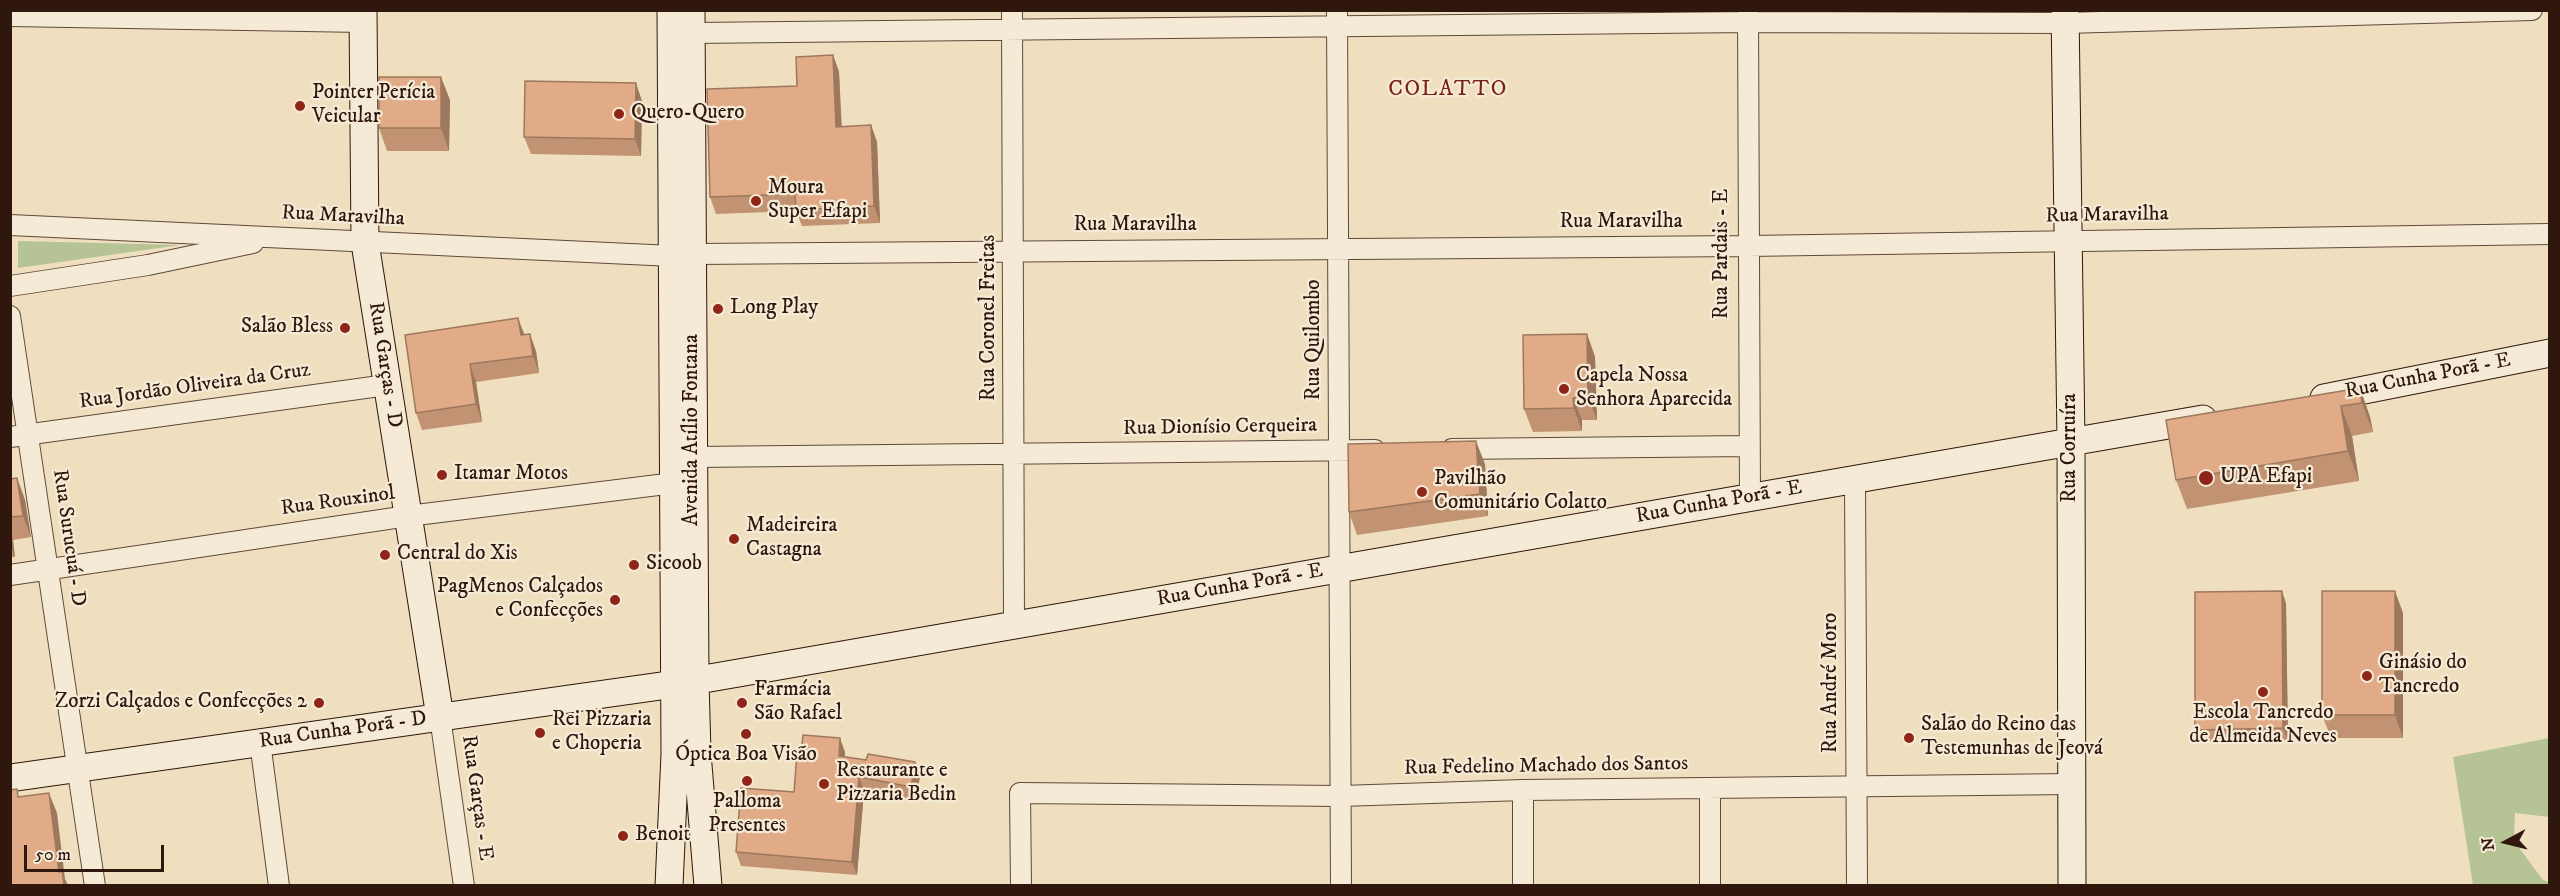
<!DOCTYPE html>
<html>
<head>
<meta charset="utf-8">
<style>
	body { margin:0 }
	#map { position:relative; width:2560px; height:896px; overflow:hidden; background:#f0dfbf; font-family:"IM FELL DW Pica",serif }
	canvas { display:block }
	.frame { position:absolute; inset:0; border:12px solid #2f170e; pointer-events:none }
	.north { position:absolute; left:2476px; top:812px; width:60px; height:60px; -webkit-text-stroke:4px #f5ead5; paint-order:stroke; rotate:263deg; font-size:16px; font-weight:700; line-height:24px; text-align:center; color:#2f170e }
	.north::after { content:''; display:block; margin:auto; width:21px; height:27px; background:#2f170e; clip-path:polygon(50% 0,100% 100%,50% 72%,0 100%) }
	.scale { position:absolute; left:24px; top:845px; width:140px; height:27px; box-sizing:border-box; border:3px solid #2f170e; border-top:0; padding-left:8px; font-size:18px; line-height:21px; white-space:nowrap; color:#2f170e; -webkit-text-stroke:4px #f5ead5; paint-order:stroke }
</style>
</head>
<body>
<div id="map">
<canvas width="2560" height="896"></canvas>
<div class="frame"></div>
<div class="north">N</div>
<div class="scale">50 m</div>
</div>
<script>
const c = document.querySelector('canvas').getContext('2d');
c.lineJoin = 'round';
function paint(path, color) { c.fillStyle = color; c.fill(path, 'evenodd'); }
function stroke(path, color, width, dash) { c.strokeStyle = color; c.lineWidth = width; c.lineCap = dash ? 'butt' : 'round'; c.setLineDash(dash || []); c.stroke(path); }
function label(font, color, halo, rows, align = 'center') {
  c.font = font + ' "IM FELL DW Pica",serif'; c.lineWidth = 4.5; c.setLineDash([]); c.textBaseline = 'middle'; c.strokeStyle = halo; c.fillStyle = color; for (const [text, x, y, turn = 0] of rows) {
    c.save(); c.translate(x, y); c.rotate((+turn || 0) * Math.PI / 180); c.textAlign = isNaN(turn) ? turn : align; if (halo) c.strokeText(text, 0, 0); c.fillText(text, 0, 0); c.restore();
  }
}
const green = new Path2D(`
	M18 241 180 245 18 268Z
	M2549 738V817L2515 813 2514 841 2543 880 2549 882V885H2473L2453 757Z`);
const street = new Path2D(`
	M1012 10 1014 625
	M1337 10 1341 886
	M1748 10 1750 498
	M10 16 363 22
	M691 33 1748 22 2065 23 2532 10
	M10 225 673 256
	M693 254 1747 246 2550 234
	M10 286 148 265 253 243
	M10 316 95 886
	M10 437 387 385
	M1452 449 1748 446
	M694 457 1375 450
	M1855 480 1857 886
	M10 575 408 516 674 483
	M440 717 464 886
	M260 742 279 886
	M1021 886 1020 793 1341 796 1523 790 2072 784
	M1523 886V790
	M1710 886V788`);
const secondary = new Path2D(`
	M363 10 365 243 440 717
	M691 10 695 680 697 753 708 886
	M2065 10 2071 442 2072 886
	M2324 398 2550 353
	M10 778 675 684 2203 419
	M669 886 675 754 671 10`);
const wall = new Path2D(`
	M833 55 839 72 842 127 871 125 877 142 880 223 802 226 796 211 716 214 710 197Z
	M450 100 449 151H387L379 128Z
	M642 101 641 156 531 154 524 137Z
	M524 334 536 351 539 373 476 382 482 422 422 430 416 413 405 335Z
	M1587 334 1595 357 1597 420H1582V431L1533 432 1524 409Z
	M2360 388 2370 417 2373 432 2352 436 2359 481 2187 509 2176 480Z
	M1485 464 1488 516 1357 535 1349 512Z
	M17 478 25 500 31 537 13 540 15 557H10V479Z
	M2286 603 2288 740 2199 741 2195 730Z
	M2403 613V738H2331L2322 715Z
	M845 752V757L920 776 916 800 864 791 857 875 741 866 736 852 794 792Z`);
const shadedWall = new Path2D(`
	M833 55 839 72 842 144 836 127Z
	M441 77 450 100 449 151 441 128Z
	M636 83 642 101 641 156 635 139Z
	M871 125 877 142 880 223 874 206Z
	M518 318 525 336 521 335Z
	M530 334 536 351 539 373 533 356Z
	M1587 334 1595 357 1597 420 1588 397Z
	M470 364 476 382 482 422 476 404Z
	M2360 388 2370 417 2373 432 2362 403Z
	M1573 398 1582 420V431L1574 408Z
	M2341 406 2352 436 2359 481 2348 451Z
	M1476 441 1485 464 1488 516 1480 494Z
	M17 478 25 500 31 537 23 516Z
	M10 533 13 540 15 557 10 545Z
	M2282 591 2286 603 2288 740 2283 728Z
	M2395 591 2403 613V738L2395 715Z
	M840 738 845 752 844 770 839 756Z
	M915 762 920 776 916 800 911 787Z
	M859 777 864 791 857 875 852 862Z
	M49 793 57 813 65 879 68 885H64L59 872Z`);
const building = new Path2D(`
	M833 55 836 127 871 125 874 206 796 210 795 194 710 197 707 89 797 86 796 57Z
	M379 77H441V128H379Z
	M525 81 636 83 635 139 524 137Z
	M518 318 521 335 530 334 533 356 470 364 476 404 416 413 405 335Z
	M1587 334 1588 397 1573 398 1574 408 1524 409 1523 335Z
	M2360 388 2362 403 2341 406 2348 451 2176 480 2166 420Z
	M1476 441 1480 494 1349 512 1348 444Z
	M17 478 23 516 10 517V479Z
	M2282 591 2283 728 2195 730V592Z
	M2322 591H2395V715H2322Z
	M803 735 840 738 839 756 866 760 868 754 915 762 911 787 859 777 852 862 736 852 741 788 794 792 797 753H801Z
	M17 789 18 797 49 793 59 872 62 871 64 885H10V790Z`);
const markers = [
	[300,106,6,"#8f2418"],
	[619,114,6,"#8f2418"],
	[756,201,6,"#8f2418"],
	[718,309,6,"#8f2418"],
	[345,328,6,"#8f2418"],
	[1564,389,6,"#8f2418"],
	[442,475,6,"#8f2418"],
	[2206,478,8,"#8f2418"],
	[1422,492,6,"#8f2418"],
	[734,539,6,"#8f2418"],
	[385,555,6,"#8f2418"],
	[634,565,6,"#8f2418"],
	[615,600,6,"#8f2418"],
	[2367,676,6,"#8f2418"],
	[2263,692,6,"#8f2418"],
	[319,703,6,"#8f2418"],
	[742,703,6,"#8f2418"],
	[540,733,6,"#8f2418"],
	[746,734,6,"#8f2418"],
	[1909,738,6,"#8f2418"],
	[747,781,6,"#8f2418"],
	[824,784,6,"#8f2418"],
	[623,836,6,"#8f2418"]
];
const poiNames = [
	["Pointer Perícia",312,94],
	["Veicular",312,118],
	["Quero-Quero",631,114],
	["Moura",768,189],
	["Super Efapi",768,213],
	["Long Play",730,309],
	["Salão Bless",333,328,"right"],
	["Capela Nossa",1576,377],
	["Senhora Aparecida",1576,401],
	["Itamar Motos",454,475],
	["UPA Efapi",2220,478],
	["Pavilhão",1434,480],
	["Comunitário Colatto",1434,504],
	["Madeireira",746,527],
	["Castagna",746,551],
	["Central do Xis",397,555],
	["Sicoob",646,565],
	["PagMenos Calçados",603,588,"right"],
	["e Confecções",603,612,"right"],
	["Ginásio do",2379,664],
	["Tancredo",2379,688],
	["Farmácia",754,691],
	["São Rafael",754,715],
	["Zorzi Calçados e Confecções 2",307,703,"right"],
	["Escola Tancredo",2263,714,"center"],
	["de Almeida Neves",2263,738,"center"],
	["Rei Pizzaria",552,721],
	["e Choperia",552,745],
	["Salão do Reino das",1921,726],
	["Testemunhas de Jeová",1921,750],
	["Óptica Boa Visão",746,756,"center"],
	["Restaurante e",836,772],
	["Pizzaria Bedin",836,796],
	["Palloma",747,803,"center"],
	["Presentes",747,827,"center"],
	["Benoit",635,836]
];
const streetNames = [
	["Rua Maravilha",2107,216,-1],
	["Rua Maravilha",343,217,3],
	["Rua Maravilha",1621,223],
	["Rua Maravilha",1135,226],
	["Rua Pardais - E",1723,254,-90],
	["Rua Coronel Freitas",990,318,-90],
	["Rua Quilombo",1315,340,-90],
	["Rua Garças - D",384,365,81],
	["Rua Cunha Porã - E",2428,377,-11],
	["Rua Jordão Oliveira da Cruz",195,387,-8],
	["Rua Dionísio Cerqueira",1220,428,-1],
	["Avenida Atílio Fontana",693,430,-90],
	["Rua Corruíra",2071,448,-90],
	["Rua Rouxinol",338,502,-8],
	["Rua Cunha Porã - E",1719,503,-10],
	["Rua Surucuá - D",68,538,82],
	["Rua Cunha Porã - E",1240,586,-10],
	["Rua André Moro",1832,683,-90],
	["Rua Cunha Porã - D",343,731,-8],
	["Rua Fedelino Machado dos Santos",1546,767,-1],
	["Rua Garças - E",476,798,82]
];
const neighbourhoodNames = [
	["COLATTO",1448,90]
];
paint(green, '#b5c395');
stroke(street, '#5f493a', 22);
stroke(secondary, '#2f170e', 29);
stroke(street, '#f5ead5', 20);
stroke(secondary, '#f5ead5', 27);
paint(wall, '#c19373');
paint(shadedWall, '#9d785e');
paint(building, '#e0ab86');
stroke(building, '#9d785e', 1.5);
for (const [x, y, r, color] of markers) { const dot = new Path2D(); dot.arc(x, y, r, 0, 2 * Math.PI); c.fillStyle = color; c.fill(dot); stroke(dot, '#f5ead5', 2); }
label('21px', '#2f170e', '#f5ead5', poiNames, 'left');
label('21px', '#2f170e', '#f5ead5', streetNames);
c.letterSpacing = '1.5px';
label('22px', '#7a1f14', '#f5ead5', neighbourhoodNames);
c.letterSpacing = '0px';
</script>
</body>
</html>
